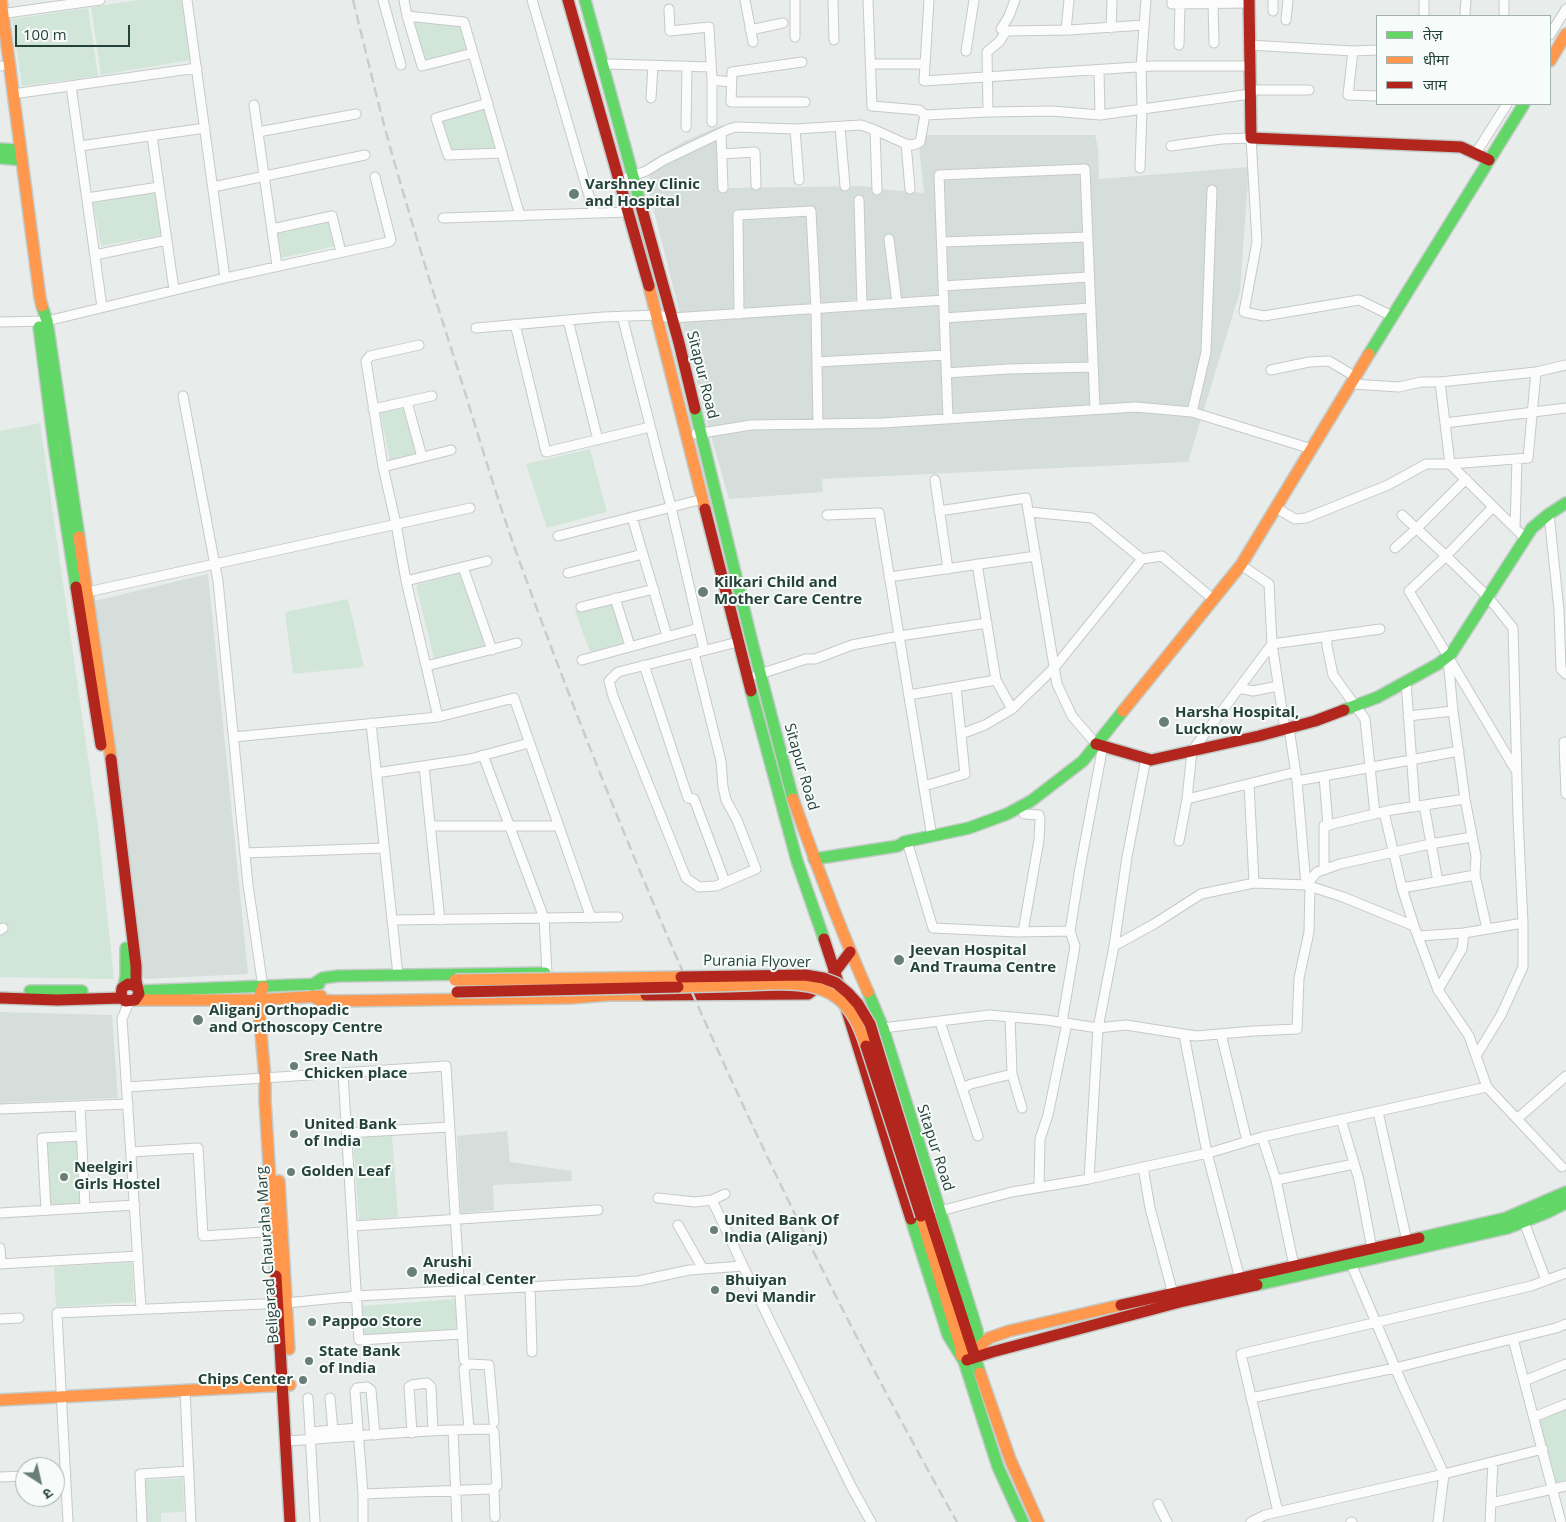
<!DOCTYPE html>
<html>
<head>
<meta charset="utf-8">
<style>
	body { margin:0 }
	#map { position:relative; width:1566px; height:1522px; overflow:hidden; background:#e8edeb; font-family:"Open Sans","Noto Sans Devanagari",sans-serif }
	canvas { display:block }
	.legend { position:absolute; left:1376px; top:15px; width:175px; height:90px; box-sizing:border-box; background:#f7fbf9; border:1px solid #a3b1ad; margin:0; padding:6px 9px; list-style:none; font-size:15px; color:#24423a }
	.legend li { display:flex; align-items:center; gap:10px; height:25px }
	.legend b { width:25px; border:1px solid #a3b1ad }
	.north { position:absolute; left:15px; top:1457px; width:50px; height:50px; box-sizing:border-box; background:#f7fbf9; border:1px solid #a3b1ad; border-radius:50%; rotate:145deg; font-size:14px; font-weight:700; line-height:20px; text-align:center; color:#24423a }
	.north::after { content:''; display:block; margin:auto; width:18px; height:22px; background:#697e78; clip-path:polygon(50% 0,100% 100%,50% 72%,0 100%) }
	.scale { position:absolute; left:15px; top:25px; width:115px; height:22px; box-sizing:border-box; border:2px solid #24423a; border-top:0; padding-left:6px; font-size:15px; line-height:18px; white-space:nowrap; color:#24423a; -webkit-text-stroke:4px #f7fbf9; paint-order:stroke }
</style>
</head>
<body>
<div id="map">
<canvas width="1566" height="1522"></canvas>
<ul class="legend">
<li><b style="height:6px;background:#63d668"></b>तेज़</li>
<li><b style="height:6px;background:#ff974d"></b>धीमा</li>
<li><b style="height:6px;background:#b3261e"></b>जाम</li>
</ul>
<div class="north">उ</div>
<div class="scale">100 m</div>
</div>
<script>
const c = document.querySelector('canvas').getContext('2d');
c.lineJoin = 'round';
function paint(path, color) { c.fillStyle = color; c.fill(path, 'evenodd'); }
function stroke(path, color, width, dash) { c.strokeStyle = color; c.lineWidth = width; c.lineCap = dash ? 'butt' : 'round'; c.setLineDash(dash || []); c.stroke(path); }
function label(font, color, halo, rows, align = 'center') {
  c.font = font + ' "Open Sans",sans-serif'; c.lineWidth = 4; c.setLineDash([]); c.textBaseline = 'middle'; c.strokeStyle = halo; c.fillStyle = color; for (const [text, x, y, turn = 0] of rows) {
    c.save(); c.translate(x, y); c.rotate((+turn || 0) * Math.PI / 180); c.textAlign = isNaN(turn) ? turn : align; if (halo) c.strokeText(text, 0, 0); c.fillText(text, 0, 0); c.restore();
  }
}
const built = new Path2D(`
	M722 125 725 188 863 186 890 190 924 193 919 148 925 135H1095L1098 148 1099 179 1249 167 1240 291 1188 462 822 479 823 492 729 499 706 419 650 195 649 162 685 141Z
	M208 574 248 974 145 979 141 973 94 601Z
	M0 1012 112 1015 118 1098 0 1103Z
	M507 1131 510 1162 571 1171 572 1181 493 1185 494 1210 461 1213 457 1136Z`);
const green = new Path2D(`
	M139 0H182L190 60 101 75 91 7Z
	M88 8 98 76 22 86 12 19Z
	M413 21 461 26 468 49 425 61Z
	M486 107 498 148 451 151 442 120Z
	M155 192 162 235 101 246 93 203Z
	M330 222 335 246 282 258 277 234Z
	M404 406 417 454 390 461 380 412Z
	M40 423 98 827 114 979 0 977V431Z
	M590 449 607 512 547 528 526 464Z
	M460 573 486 646 434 659 416 585Z
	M348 599 364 667 293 674 285 612Z
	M613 602 623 644 590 652 575 611Z
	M392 1135 398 1217 359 1220 353 1138Z
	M77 1141 80 1203 51 1205 47 1143Z
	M132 1262 134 1302 56 1307 54 1267Z
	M456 1299 458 1330 364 1337 362 1306Z
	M1566 1410V1483L1556 1486 1539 1421Z
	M183 1478 184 1512 161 1513V1522H147L145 1480Z`);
const street = new Path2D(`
	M187 0 225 278
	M383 0 401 65
	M404 0 407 16
	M532 0 594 213
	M745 0 753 42
	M795 0V37
	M833 0 834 40
	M868 0 872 106 919 110 925 115 988 112 1052 111 1100 115 1250 94
	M929 0 924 81 1152 66H1250
	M1015 0 1009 16 1001 29 1006 31 1069 30 1144 25
	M1172 0V4L1249 3
	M1213 4 1214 43
	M669 9 670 31 709 27 712 80V122
	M1273 11V0
	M1504 13V0
	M0 14 100 0
	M1465 14 1466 0
	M1424 16V0
	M1286 20 1288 0
	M1111 28 1112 0
	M750 30 783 23
	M1066 30 1069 0
	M1550 35 1566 9
	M1179 45 1180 5
	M1249 45 1353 51 1377 50
	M966 51 974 0
	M1353 51 1348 95 1377 96
	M473 53 422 66 407 16 464 22 520 216
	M802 62 732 72 731 102H805
	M870 64H925
	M0 66H1
	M603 66 609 64 711 67
	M1099 70 1100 115
	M712 80 731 82
	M71 86 102 307
	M1250 90H1309
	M13 94 197 68
	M651 98 653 65
	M488 103 436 118 448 155 502 153
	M254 105 277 266
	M988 112 987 52 1000 41 1006 31
	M686 127 687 66
	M840 127 845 186
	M795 129 799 180
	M875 130 877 190
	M258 132 356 114
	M721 133 723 188
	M152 136 174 290
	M906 144 910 189
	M80 146 205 128
	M1171 146 1222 139 1251 138 1257 242 1244 312 1264 316 1359 300 1392 316
	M1476 153 1507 104
	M722 154 755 152 756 185
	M1140 168 1142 109 1141 67 1146 0
	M619 181 646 171 664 160 729 129 736 127 795 129 861 125 875 130 906 144 913 145 920 142 925 115
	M213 187 365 155
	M87 198 159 187
	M859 200 862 305
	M443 218 628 212
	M272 229 332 216 341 252
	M889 239 897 303
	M942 242 1088 237
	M95 255 167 240
	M943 286 1089 277
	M739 314 738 215 811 211 816 309 818 424
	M622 316 671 507 704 650
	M944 318 1091 308
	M568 320 598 440
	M0 322 47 321 225 278 389 242 391 240 375 177
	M515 324 546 452 650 427
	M476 328 603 317 656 315 672 318 944 300
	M419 345 370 356 366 361 383 467 396 524 406 581 438 717
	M817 362 946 355
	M1271 370 1309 362 1329 361 1356 377
	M1536 372 1440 382 1450 464 1528 458 1536 372 1566 365
	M946 373 1008 369 1093 367
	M1352 384 1399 387 1421 382H1440
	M183 396 218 581 248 885 263 987
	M407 402 422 457
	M373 409 432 396
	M1192 412 1312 449
	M948 419 939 175 1085 169 1095 409
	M1445 423 1566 408
	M696 434 751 425 882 423 1136 407 1192 412 1206 352 1212 190
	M383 467 451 450
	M935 480 948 569
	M1493 507 1446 556 1409 591 1515 769
	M1276 508 1295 519 1306 518 1388 485 1426 464H1450L1526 539
	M939 511 1026 498 1057 684 1072 716 1096 744
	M1029 512 1092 518 1142 559
	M1549 514 1559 610 1561 669 1566 674
	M827 515 879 513 932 837
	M1402 515 1444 554 1488 597 1513 628 1518 818 1523 923 1464 933 1462 949 1438 990 1469 1036 1487 1087 1517 1119
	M632 517 667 636
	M1515 528 1517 459
	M558 536 703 499
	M1395 548 1416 529 1466 479
	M977 564 996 680 1012 709
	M1241 565 1269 584 1272 644 1285 729
	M463 567 492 650
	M568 573 643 554
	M889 577 1036 556
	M406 581 487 561
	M83 593 470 508
	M615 598 630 646
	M581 607 654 589
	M1327 636V646L1333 675 1365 719 1375 814
	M694 653 721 761 723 787 726 800 737 820 756 869 716 886 699 887 686 878 613 696 609 681 618 672 738 642
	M1448 659 1453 711 1465 799 1476 856 1475 875 1487 929
	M582 660 699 628
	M644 665 688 798 694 799 725 882
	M426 666 517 643
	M757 675 806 659H815L852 645 899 636 987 623
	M1406 681 1415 807
	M1239 688 1253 691 1278 686
	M909 695 996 680
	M1408 716 1453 711
	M371 723 398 975
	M1289 728 1297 781 1459 751
	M961 734 985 725 1012 709 1054 668 1142 559 1162 556 1213 599
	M234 737 438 717 514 698 591 918
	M1566 742H1564L1566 794
	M483 755 544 918 547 973
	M424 766 440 920
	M1296 772 1187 799 1192 751 1272 644 1380 629
	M376 773 470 759 529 743
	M1324 776 1328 826
	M1297 781 1306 885
	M1249 784 1254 883
	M924 786 965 774 956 687
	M1424 805 1438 882
	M1384 812 1402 888 1414 926
	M430 826H559
	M1179 841 1187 799
	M909 848 933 928 1017 932 1070 931 1080 868 1103 746
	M245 853 384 848
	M1324 870V826L1391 810 1465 799
	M1306 885 1317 872 1340 864 1430 844 1472 837
	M1402 888 1475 875
	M392 920 618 917
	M0 930 3 928
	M1023 932 1039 840 1040 820 1039 815 1024 814
	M1418 936 1464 933
	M1114 946 1127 857 1146 758
	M129 1002 122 1019 141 1308
	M1010 1017 1012 1074 1022 1108
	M940 1022 978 1136
	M1062 1022 1074 952 1075 946 1070 931
	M883 1028 989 1015 1046 1020 1098 1028 1126 1025 1196 1036 1254 1031 1297 1029 1299 978 1309 932 1310 887
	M1221 1034 1247 1141
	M1184 1035 1207 1153 1240 1279
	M1476 1056 1501 1015 1523 967V923
	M343 1073 359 1340 462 1334
	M127 1087 446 1066 464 1360
	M963 1088 971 1084 1012 1074
	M80 1106 85 1208
	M0 1109 128 1104
	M1378 1112 1407 1241
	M1341 1119 1359 1180 1372 1249
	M347 1133 449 1127
	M1262 1137 1276 1180 1294 1266
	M131 1152 198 1148 203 1236 278 1231
	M1143 1167 1150 1208 1173 1294
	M1562 1167 1517 1119 1566 1076
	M1089 1179 1212 1152 1262 1137 1487 1087
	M1276 1180 1354 1164
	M1039 1187 1040 1139 1048 1115 1067 1023
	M658 1198 695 1202 712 1200 743 1266 851 1486 871 1522
	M712 1200 725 1194
	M46 1210 42 1138 81 1136
	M940 1211 1012 1192 1089 1179 1098 1028 1114 946 1154 924 1201 894 1254 883 1306 885 1343 897 1414 926 1438 990
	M0 1213 135 1205
	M1524 1222 1546 1280
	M678 1225 703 1269
	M353 1226 598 1210
	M0 1248 1 1264
	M1349 1259 1403 1386 1444 1474 1438 1522
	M0 1264 138 1256
	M530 1286 532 1352
	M0 1319 19 1318
	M1513 1339 1561 1522
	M1524 1381 1566 1364
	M185 1390 191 1522
	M308 1398 310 1432 358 1428
	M330 1398 333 1431
	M1251 1398 1395 1368 1556 1328 1566 1324
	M1534 1417 1566 1404
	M469 1429 464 1369 469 1364 489 1365 494 1422
	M453 1430 457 1521
	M310 1432 315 1522
	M412 1433 409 1387 412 1385 427 1383 431 1387 433 1431
	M286 1441C354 1437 423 1429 492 1429L494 1432 497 1486 491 1489 363 1494 355 1391 357 1388 367 1387 371 1390 375 1435
	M55 1474 66 1473
	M0 1477 25 1476
	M494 1489 495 1517
	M363 1494V1522
	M1491 1503 1566 1486
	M1158 1504 1167 1522
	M1278 1512 1241 1354 1531 1286 1566 1273
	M68 1522 57 1313 286 1303 357 1296 638 1281 689 1270 743 1266
	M142 1522 140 1474 189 1471
	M1251 1522 1265 1515 1444 1474 1543 1449
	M1351 1522H1352
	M1490 1522 1493 1462`);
const fast = new Path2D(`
	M585 0 640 202
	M0 149 20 150
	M0 158 22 160
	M42 306 47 321 79 537
	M39 327 54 445 76 587
	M1369 354 1524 104
	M695 409 752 642 793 799
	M751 691 797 861 824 939
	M1344 710 1378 697 1438 664 1451 654 1532 528 1549 514 1566 503
	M814 859 898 846 904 842 969 828 1007 814 1031 801 1083 761 1123 711
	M124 985 126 976V948
	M312 985 323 978 338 976 545 973
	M30 991H82
	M139 991 319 984
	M868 992 883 1028 977 1330 978 1339 973 1351 980 1373
	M911 1219 948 1335 964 1361 998 1467 1023 1522
	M1419 1238 1506 1218 1566 1192
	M1257 1285 1508 1228 1546 1213 1566 1203`);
const slow = new Path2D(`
	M1 0 40 298 42 306
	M1550 61 1566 34
	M649 286 705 509
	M79 537 111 759
	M1123 711 1241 565 1369 354
	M793 799C816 864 840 929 868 992
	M263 987 258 1000 265 1078V1101L276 1276
	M312 996 319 1000 335 1001 571 998 609 995H646
	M136 1000H258L321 996
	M279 1181 289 1349
	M921 1216 960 1345 961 1355 978 1348 989 1338 1009 1331 1121 1305
	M980 1373 1010 1459 1038 1522
	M0 1400 290 1385`);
const jam = new Path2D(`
	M568 0 649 286
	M1249 0 1251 138 1461 147 1489 160
	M640 202 679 343 695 409
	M705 509 751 691
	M76 587 101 745
	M1096 744 1151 760 1259 736 1315 721 1344 710
	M111 759 136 966V981L139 994 135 1000 125 1001 121 995 122 988 128 984 136 986
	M824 939C855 1032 881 1126 911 1219
	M646 995 808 994 831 977 850 952
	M0 998 57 1000 122 998
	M929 1215 973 1351
	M276 1276 290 1522
	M1121 1305 1419 1238
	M967 1360 992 1352 1180 1302 1257 1285`);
const rail = new Path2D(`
	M353 0C367 56 380 113 396 168 416 237 437 305 459 373 477 431 494 489 514 546 635 883 781 1211 957 1522`);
const slowBridge = new Path2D(`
	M455 980 681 977
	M678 987C700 986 722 986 743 985 772 984 813 979 837 998 853 1010 860 1028 866 1046`);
const jamBridge = new Path2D(`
	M681 977 805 975 823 978 836 983 848 993 858 1004 870 1024 929 1215
	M457 992 678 987
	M866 1046 921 1216`);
const markers = [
	[574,194,6,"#697e78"],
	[703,592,6,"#697e78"],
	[1164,722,6,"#697e78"],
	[899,960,6,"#697e78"],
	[198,1020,6,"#697e78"],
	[294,1066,5,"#697e78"],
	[294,1134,5,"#697e78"],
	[291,1172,5,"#697e78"],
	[64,1177,5,"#697e78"],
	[714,1230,5,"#697e78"],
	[412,1272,6,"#697e78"],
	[715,1290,5,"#697e78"],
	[312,1322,5,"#697e78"],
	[309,1361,5,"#697e78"],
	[303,1380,5,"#697e78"]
];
const poiNames = [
	["Varshney Clinic",585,185],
	["and Hospital",585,202],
	["Kilkari Child and",714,583],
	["Mother Care Centre",714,600],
	["Harsha Hospital,",1175,713],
	["Lucknow",1175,730],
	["Jeevan Hospital",910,951],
	["And Trauma Centre",910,968],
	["Aliganj Orthopadic",209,1011],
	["and Orthoscopy Centre",209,1028],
	["Sree Nath",304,1057],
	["Chicken place",304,1074],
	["United Bank",304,1125],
	["of India",304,1142],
	["Neelgiri",74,1168],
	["Girls Hostel",74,1185],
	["Golden Leaf",301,1172],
	["United Bank Of",724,1221],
	["India (Aliganj)",724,1238],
	["Arushi",423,1263],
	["Medical Center",423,1280],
	["Bhuiyan",725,1281],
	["Devi Mandir",725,1298],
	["Pappoo Store",322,1322],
	["State Bank",319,1352],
	["of India",319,1369],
	["Chips Center",293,1380,"right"]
];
const streetNames = [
	["Sitapur Road",702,375,76],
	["Sitapur Road",801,767,74],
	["Purania Flyover",757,962,1],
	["Sitapur Road",935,1148,72],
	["Beligarad Chauraha Marg",268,1255,-94]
];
paint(built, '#d6dedb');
paint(green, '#d1e6d8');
stroke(street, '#c5cac8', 11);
stroke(fast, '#c3cbc8', 14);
stroke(slow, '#c3cbc8', 14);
stroke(jam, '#c3cbc8', 14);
stroke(street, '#fcfcfc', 9);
stroke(fast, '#63d668', 11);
stroke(slow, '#ff974d', 11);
stroke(jam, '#b3261e', 11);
stroke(rail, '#c9cdcc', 2.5, [10, 5]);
stroke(slowBridge, '#c3cbc8', 14, []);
stroke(jamBridge, '#c3cbc8', 14, []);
stroke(slowBridge, '#ff974d', 11);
stroke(jamBridge, '#b3261e', 11);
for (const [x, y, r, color] of markers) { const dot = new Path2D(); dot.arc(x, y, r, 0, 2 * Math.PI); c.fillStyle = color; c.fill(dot); stroke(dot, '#f7fbf9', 2); }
label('bold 15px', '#24423a', '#f7fbf9', poiNames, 'left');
label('15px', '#24423a', '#f7fbf9', streetNames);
</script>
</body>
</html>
